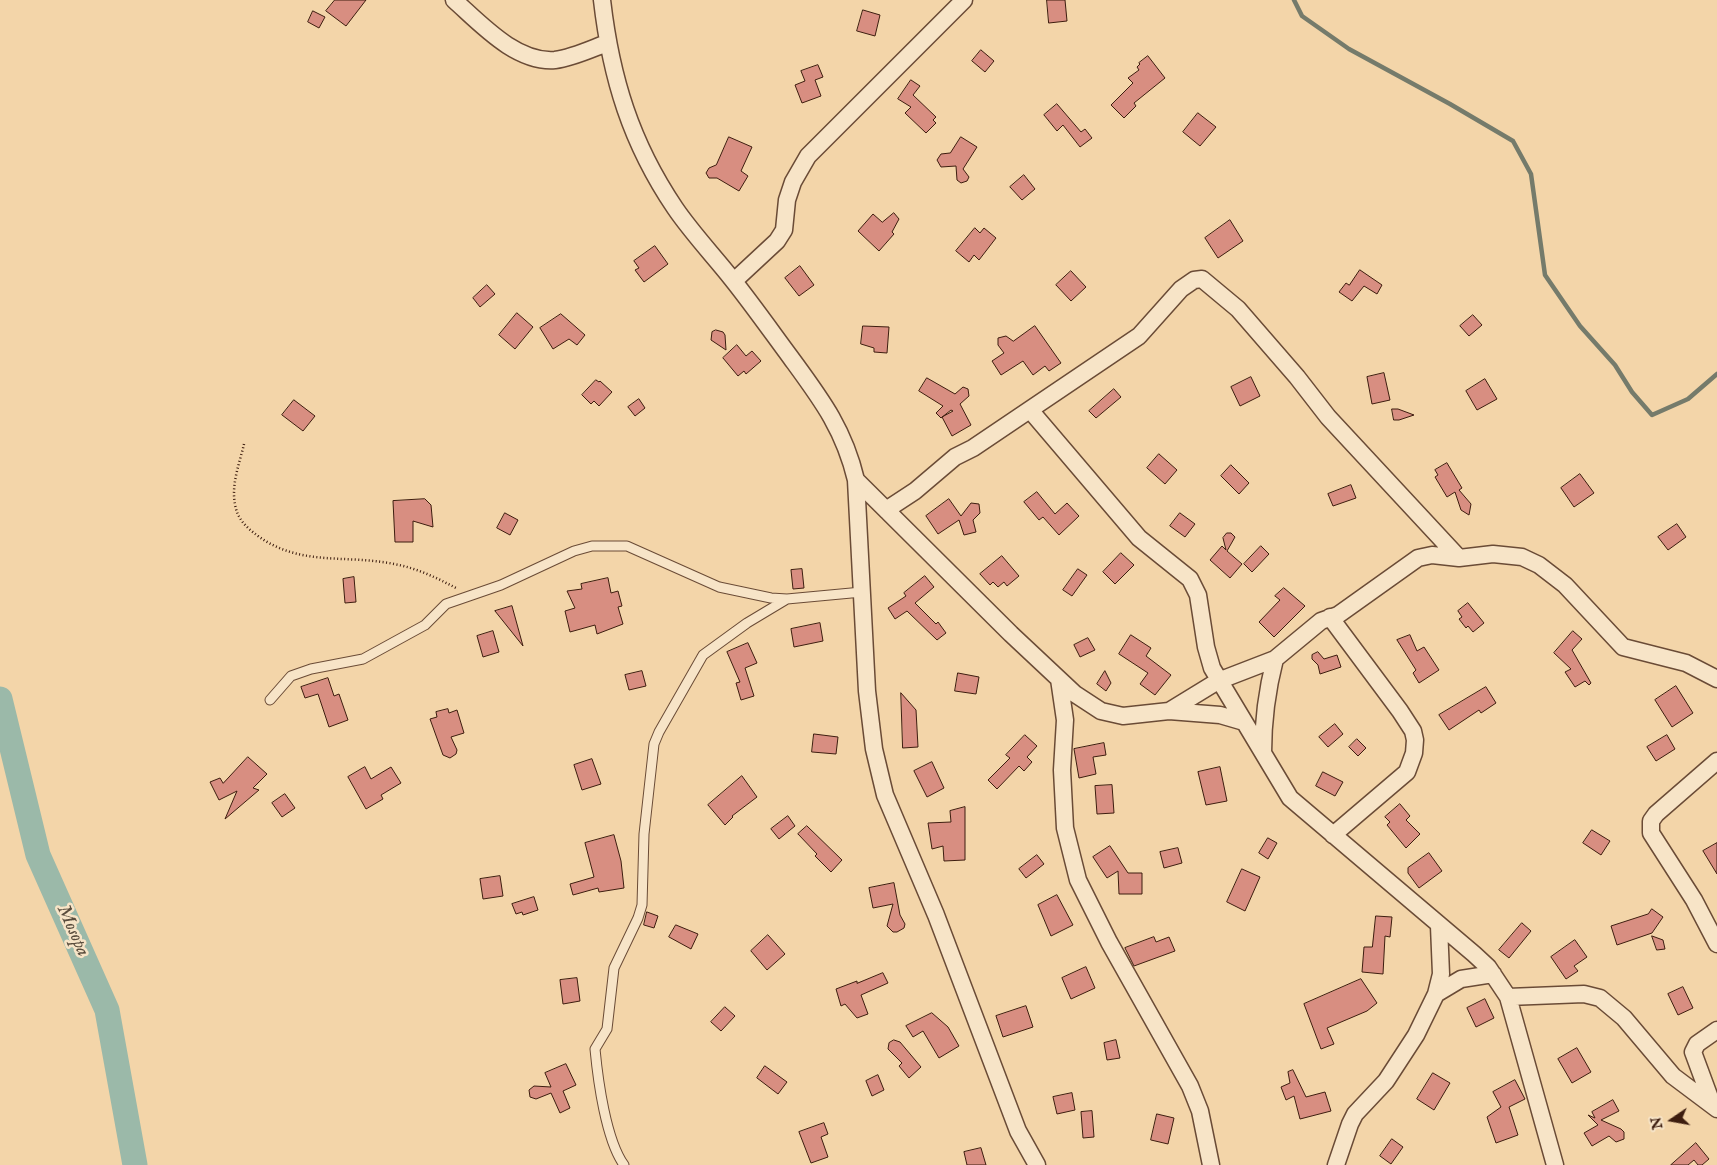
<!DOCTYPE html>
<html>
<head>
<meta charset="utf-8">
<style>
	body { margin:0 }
	#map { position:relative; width:1717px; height:1165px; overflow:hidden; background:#f3d5a9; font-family:"IM FELL English",serif }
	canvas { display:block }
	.north { position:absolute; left:1647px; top:1095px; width:50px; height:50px; -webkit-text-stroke:4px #f7e4c7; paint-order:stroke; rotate:258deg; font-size:14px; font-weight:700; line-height:20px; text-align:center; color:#3d1d0f }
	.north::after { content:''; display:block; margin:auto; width:18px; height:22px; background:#3d1d0f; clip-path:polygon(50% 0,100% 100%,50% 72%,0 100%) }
</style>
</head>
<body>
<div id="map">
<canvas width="1717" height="1165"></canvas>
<div class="north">N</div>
</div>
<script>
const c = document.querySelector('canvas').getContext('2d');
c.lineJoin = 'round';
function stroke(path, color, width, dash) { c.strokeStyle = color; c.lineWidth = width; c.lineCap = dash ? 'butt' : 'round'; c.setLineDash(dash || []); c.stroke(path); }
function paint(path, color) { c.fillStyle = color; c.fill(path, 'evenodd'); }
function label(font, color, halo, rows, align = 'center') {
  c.font = font + ' "IM FELL English",serif'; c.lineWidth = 5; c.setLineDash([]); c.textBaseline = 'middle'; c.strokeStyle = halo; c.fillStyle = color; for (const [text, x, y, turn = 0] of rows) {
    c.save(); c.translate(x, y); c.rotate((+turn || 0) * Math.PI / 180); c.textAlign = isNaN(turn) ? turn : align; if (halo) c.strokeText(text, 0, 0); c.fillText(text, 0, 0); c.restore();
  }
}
const stream = new Path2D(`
	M1294 0 1302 16 1349 49 1450 104 1513 141 1531 174 1545 275 1580 326 1615 365 1632 392 1652 415 1688 399 1717 374`);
const river = new Path2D(`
	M0 699 38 855 107 1010 135 1165`);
const building = new Path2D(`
	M335 0H366L346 26 326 11Z
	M1047 0H1065L1067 21 1049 23Z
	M863 10 880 15 875 36 857 31Z
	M313 11 325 17 319 28 308 22Z
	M981 50 994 61 985 72 972 61Z
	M1148 56 1165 78 1134 103 1136 106 1124 118 1111 105 1133 83 1128 78 1139 70 1137 67 1140 64 1139 63Z
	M818 65 823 77 815 80 821 96 802 103 795 85 805 81 801 71Z
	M911 80 920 86 913 95 936 117 933 120 936 123 926 133 905 113 911 107 898 99Z
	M1057 104 1081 132 1085 129 1092 138 1080 147 1063 125 1057 131 1044 115Z
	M1198 113 1216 127 1200 146 1183 132Z
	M729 137 752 147 741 171 748 176 739 191 717 178H709L706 173 709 168 716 165Z
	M961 137 977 147 963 169 969 177 967 181 961 183 957 180 956 166 941 167 937 160 941 154 950 153Z
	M1024 175 1035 189 1022 200 1010 187Z
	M894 213 899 219 892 232 894 234 879 251 858 231 873 214 882 222Z
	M1230 220 1243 241 1218 258 1205 238Z
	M975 228 980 233 984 228 996 238 979 260 974 255 969 262 956 251Z
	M655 246 668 264 644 282 635 270 639 268 634 261Z
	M800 266 814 285 799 296 785 278Z
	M1360 270 1382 285 1377 294 1364 286 1352 301 1339 292 1346 283 1349 285Z
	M1071 271 1086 287 1071 301 1056 285Z
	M487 285 495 294 480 307 473 298Z
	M517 313 533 327 515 349 499 335Z
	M561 314 585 335 577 345 569 339 553 349 540 328Z
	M1473 315 1482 325 1469 336 1460 326Z
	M863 326 889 327 887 353 874 352V348L861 344Z
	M1035 326 1061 363 1049 371 1045 366 1033 375 1023 361 1001 375 992 361 1004 353 998 345V338L1006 336 1013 341Z
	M716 330 723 332 725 335 726 350 711 340 712 332Z
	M737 345 746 356 752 351 761 361 746 374 744 371 738 376 723 358Z
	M1384 373 1390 400 1372 404 1367 377Z
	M1251 377 1260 396 1240 406 1231 387Z
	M927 378 955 394 963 387 968 389 969 396 960 404 971 425 952 436 942 417 953 411 951 410 941 418 936 413 943 406 919 391Z
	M1485 379 1497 399 1477 410 1466 391Z
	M596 380 599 382 600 381 612 392 599 406 594 401 591 404 582 395Z
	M1114 389 1121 397 1096 418 1089 411Z
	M639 399 645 408 635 416 628 407Z
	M294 400 315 416 303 431 282 415Z
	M1392 409H1398L1414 415 1399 420H1394Z
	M1159 454 1177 470 1165 484 1147 468Z
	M1447 463 1462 488 1459 490 1471 504 1469 515 1461 510 1455 492 1447 497 1435 477 1438 475 1435 470Z
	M1231 465 1249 483 1239 494 1221 476Z
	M1580 474 1594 493 1574 507 1561 488Z
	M1351 485 1356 498 1333 506 1328 494Z
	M1037 492 1055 514 1067 503 1079 516 1059 535 1043 517 1039 520 1024 502Z
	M425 499 431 505 433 527 413 521V542H395L393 501Z
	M949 499 961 516 971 503 979 504 980 513 973 520 976 532 964 535 959 520 938 534 926 516Z
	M505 513 518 520 510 535 497 528Z
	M1180 513 1195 524 1185 537 1170 526Z
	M1677 524 1686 537 1668 550 1658 537Z
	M1227 533H1231L1235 537 1227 551 1242 564 1230 578 1210 560 1222 546 1226 550 1223 538Z
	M1261 546 1269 554 1252 572 1244 564Z
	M1121 553 1134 565 1115 584 1103 572Z
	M1002 556 1019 576 1007 586 1004 582 998 587 993 582 990 585 980 574Z
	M802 569 804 588 793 589 791 570Z
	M1078 569 1087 575 1072 596 1063 590Z
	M925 576 934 587 915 603 936 624 938 622 946 633 937 640 907 611 895 619 888 608 906 596 904 593Z
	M354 577 356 602 345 603 343 579Z
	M608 578 611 593 618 591 622 606 618 607 623 624 597 634 595 625 570 632 565 611 575 608 567 591 582 589 581 584Z
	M1284 588 1305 606 1274 637 1259 622 1280 600 1275 596Z
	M1468 603 1484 623 1473 632 1468 626 1466 628 1459 619 1462 617 1458 611Z
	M512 606 523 646 495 611Z
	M820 623 823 641 794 647 791 629Z
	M493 631 499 652 483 657 477 636Z
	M1573 631 1582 639 1572 650 1591 683 1589 685 1585 681 1575 687 1565 672 1571 669 1554 653Z
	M1131 635 1151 648 1146 656 1171 675 1155 695 1140 684 1148 673 1119 654Z
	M1410 635 1417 651 1424 647 1439 670 1419 683 1413 673 1416 670 1397 640Z
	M1088 638 1095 650 1080 657 1074 645Z
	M748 643 757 663 745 668 754 696 741 700 736 683 740 682 727 652Z
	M1318 652 1324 659 1337 655 1341 667 1320 674 1318 665 1312 659V655Z
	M642 671 646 686 629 690 625 675Z
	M1105 671 1111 683 1106 691 1097 684Z
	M958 673 979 677 976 694 955 691Z
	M328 678 334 696 339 694 348 720 329 727 318 694 305 698 301 687Z
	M1676 686 1693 713 1672 727 1655 700Z
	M1486 687 1496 703 1481 713 1479 710 1449 730 1439 715Z
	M901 693 916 710 918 747 903 748Z
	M448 709 449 713 457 710 464 733 451 737 457 750 456 754 450 758 443 755 430 719 437 717 436 712Z
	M1335 724 1343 734 1328 747 1319 737Z
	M814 734 838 737 836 754 812 752Z
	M1025 735 1037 746 1027 757 1032 762 1024 771 1019 766 997 789 988 780 1010 758 1006 755Z
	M1667 735 1675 749 1656 761 1647 747Z
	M1357 739 1366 748 1358 756 1349 747Z
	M1104 743 1106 755 1093 757 1096 774 1079 778 1074 749Z
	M248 757 267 774 253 788 259 790 225 819 237 791 219 800 210 782 220 778 223 783Z
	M592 759 601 784 582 790 574 765Z
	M932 762 944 788 927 797 914 771Z
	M365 767 371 779 391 767 401 783 381 795 383 799 366 809 348 777Z
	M1220 767 1227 801 1206 805 1198 772Z
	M1323 772 1343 782 1335 796 1316 786Z
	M742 776 757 797 732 816 733 817 725 825 708 805Z
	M1112 785 1114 813 1097 814 1095 786Z
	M285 794 295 808 282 817 272 803Z
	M1400 804 1410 816 1406 820 1420 834 1406 848 1387 825 1390 822 1385 817Z
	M965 807V860L944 861 943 846 932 849 928 823 951 822 950 811Z
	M788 816 795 826 779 839 771 829Z
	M807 826 842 860 831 872 815 856 817 854 798 834Z
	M1592 830 1610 841 1601 855 1583 843Z
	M614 835 621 861 624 888 599 892 598 888 573 895 570 884 594 877 585 843Z
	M1268 838 1277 843 1268 859 1259 853Z
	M1717 843V874L1703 851Z
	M1110 846 1128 873H1142V894H1119L1118 871 1107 878 1093 857Z
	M1178 848 1182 863 1164 868 1160 852Z
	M1429 853 1442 871 1419 888 1408 873V868Z
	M1037 855 1044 864 1026 878 1019 869Z
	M1242 869 1260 877 1245 911 1227 902Z
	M500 876 503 896 483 899 480 879Z
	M894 883 900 915 905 924 904 928 897 932H893L887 926 893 904 873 908 869 888Z
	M1057 895 1073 925 1051 936 1038 905Z
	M534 897 538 910 523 915 522 912 516 914 512 904Z
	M1652 909 1663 917 1652 933 1617 945 1611 926 1648 914Z
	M647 912 658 916 654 928 644 925Z
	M1376 916 1392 917 1390 937 1385 936 1383 974 1362 972 1364 947H1372Z
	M1522 923 1531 931 1509 958 1499 950Z
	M676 925 698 934 691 949 669 937Z
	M768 935 785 954 767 970 751 951Z
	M1652 936 1663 940 1665 949 1657 950Z
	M1154 937 1156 942 1169 937 1175 951 1134 966 1125 948Z
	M1575 940 1587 957 1574 966 1578 971 1566 979 1551 957Z
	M1086 967 1095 988 1071 999 1062 978Z
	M883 973 888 983 861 995 868 1014 857 1018 845 1004 841 1006 836 989 857 981V983Z
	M577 978 580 1001 563 1004 560 980Z
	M1361 979 1377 1003 1367 1011 1327 1028 1334 1044 1321 1049 1304 1004Z
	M1683 987 1693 1008 1678 1015 1668 994Z
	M1485 999 1494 1018 1476 1027 1467 1008Z
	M1026 1006 1033 1027 1003 1037 996 1016Z
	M725 1007 735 1016 721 1031 711 1022Z
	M932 1013 948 1027 959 1046 939 1058 923 1031 913 1037 906 1026Z
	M894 1040 900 1042 921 1067 909 1078 899 1066 902 1063 888 1049 889 1043Z
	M1116 1040 1120 1058 1107 1060 1104 1043Z
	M1577 1048 1591 1072 1572 1083 1558 1059Z
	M566 1064 576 1085 563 1091 570 1108 560 1113 551 1093 536 1099 530 1097 529 1090 534 1086 551 1087 545 1073Z
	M765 1066 787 1082 778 1094 757 1078Z
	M1293 1070 1306 1097 1325 1092 1331 1111 1300 1119 1294 1096 1286 1100 1281 1087 1290 1083 1288 1072Z
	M1433 1073 1450 1083 1434 1110 1417 1099Z
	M878 1075 884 1090 872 1096 866 1081Z
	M1515 1080 1525 1099 1509 1107 1518 1135 1496 1143 1487 1117 1501 1107 1493 1092Z
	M1072 1093 1075 1110 1057 1114 1053 1097Z
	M1613 1100 1619 1111 1601 1120 1621 1129 1624 1132V1139L1616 1142 1609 1136 1592 1146 1584 1133 1598 1125 1588 1115 1595 1118 1592 1112Z
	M1092 1111 1094 1137 1083 1138 1081 1112Z
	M1157 1114 1174 1118 1168 1144 1151 1140Z
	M824 1123 828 1134 821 1137 828 1157 811 1163 799 1132Z
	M1392 1139 1403 1147 1391 1164 1380 1156Z
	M1696 1143 1709 1159 1702 1165H1698L1694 1160 1688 1165H1671Z
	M981 1148 986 1165H967L964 1152Z`);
const path = new Path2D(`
	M244 444C240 462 231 484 235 504 237 519 247 528 258 536 301 567 346 554 394 564 417 568 437 578 458 589`);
const service = new Path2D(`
	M270 700 291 676 311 669 363 659 425 625 446 604 501 585 574 551 592 546H627L719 587 771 598 787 599 862 592
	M624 1165C606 1140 598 1081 595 1049L607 1029 614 968 638 918 642 905 644 834 654 744 659 732 703 655 747 623 787 599`);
const minor = new Path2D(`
	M454 0C481 24 516 63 555 60 572 58 591 49 607 43
	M602 0C611 78 631 143 675 208 692 233 713 255 732 279 752 304 771 331 791 358 821 399 844 429 856 480L867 691 874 749 885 795 936 915 1018 1131 1037 1165
	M734 281 777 241 784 230 787 200 793 182 808 156 964 0
	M1030 410 1139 538 1190 579 1198 595 1206 647 1212 668 1290 798 1474 954 1488 967 1508 997 1555 1165
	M856 480 1011 634 1075 694 1101 711 1123 716 1169 711 1218 681 1275 659 1321 621 1338 615 1418 558 1432 555 1459 558 1493 554 1522 557 1539 565 1565 585 1623 647 1686 663 1717 679
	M886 510 915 491 955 457 973 448 1139 336 1181 289 1194 280 1202 279 1238 309 1297 377 1328 417 1459 558
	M1330 617 1400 711 1413 731 1415 740 1414 753 1407 772 1333 835
	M1059 679 1065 720 1062 770 1065 828 1078 880 1109 942 1190 1086 1200 1111 1211 1165
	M1169 711 1220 715 1244 722
	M1263 753C1263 721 1267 690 1275 659
	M1717 761 1656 814 1651 821V833L1694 900 1717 944
	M1436 994 1461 979 1493 974
	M1508 997 1584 994 1600 998 1624 1018 1673 1076 1717 1109
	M1713 1106 1693 1052 1697 1044 1717 1030
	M1336 1165 1350 1124 1355 1114 1386 1081 1416 1035 1436 994 1441 974 1439 926`);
const waterNames = [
	["Mosopa",72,931,66]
];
stroke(stream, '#757b6b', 4.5);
stroke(river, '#9bb9a9', 25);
paint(building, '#d88e81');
stroke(building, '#3d1d0f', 1);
stroke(service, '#6a4b36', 11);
stroke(minor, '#6a4b36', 19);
stroke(path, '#3d1d0f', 2.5, [1, 2.5]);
stroke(service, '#f7e4c7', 9);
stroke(minor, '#f7e4c7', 16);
label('italic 19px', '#594c3d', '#f7e4c7', waterNames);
</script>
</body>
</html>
